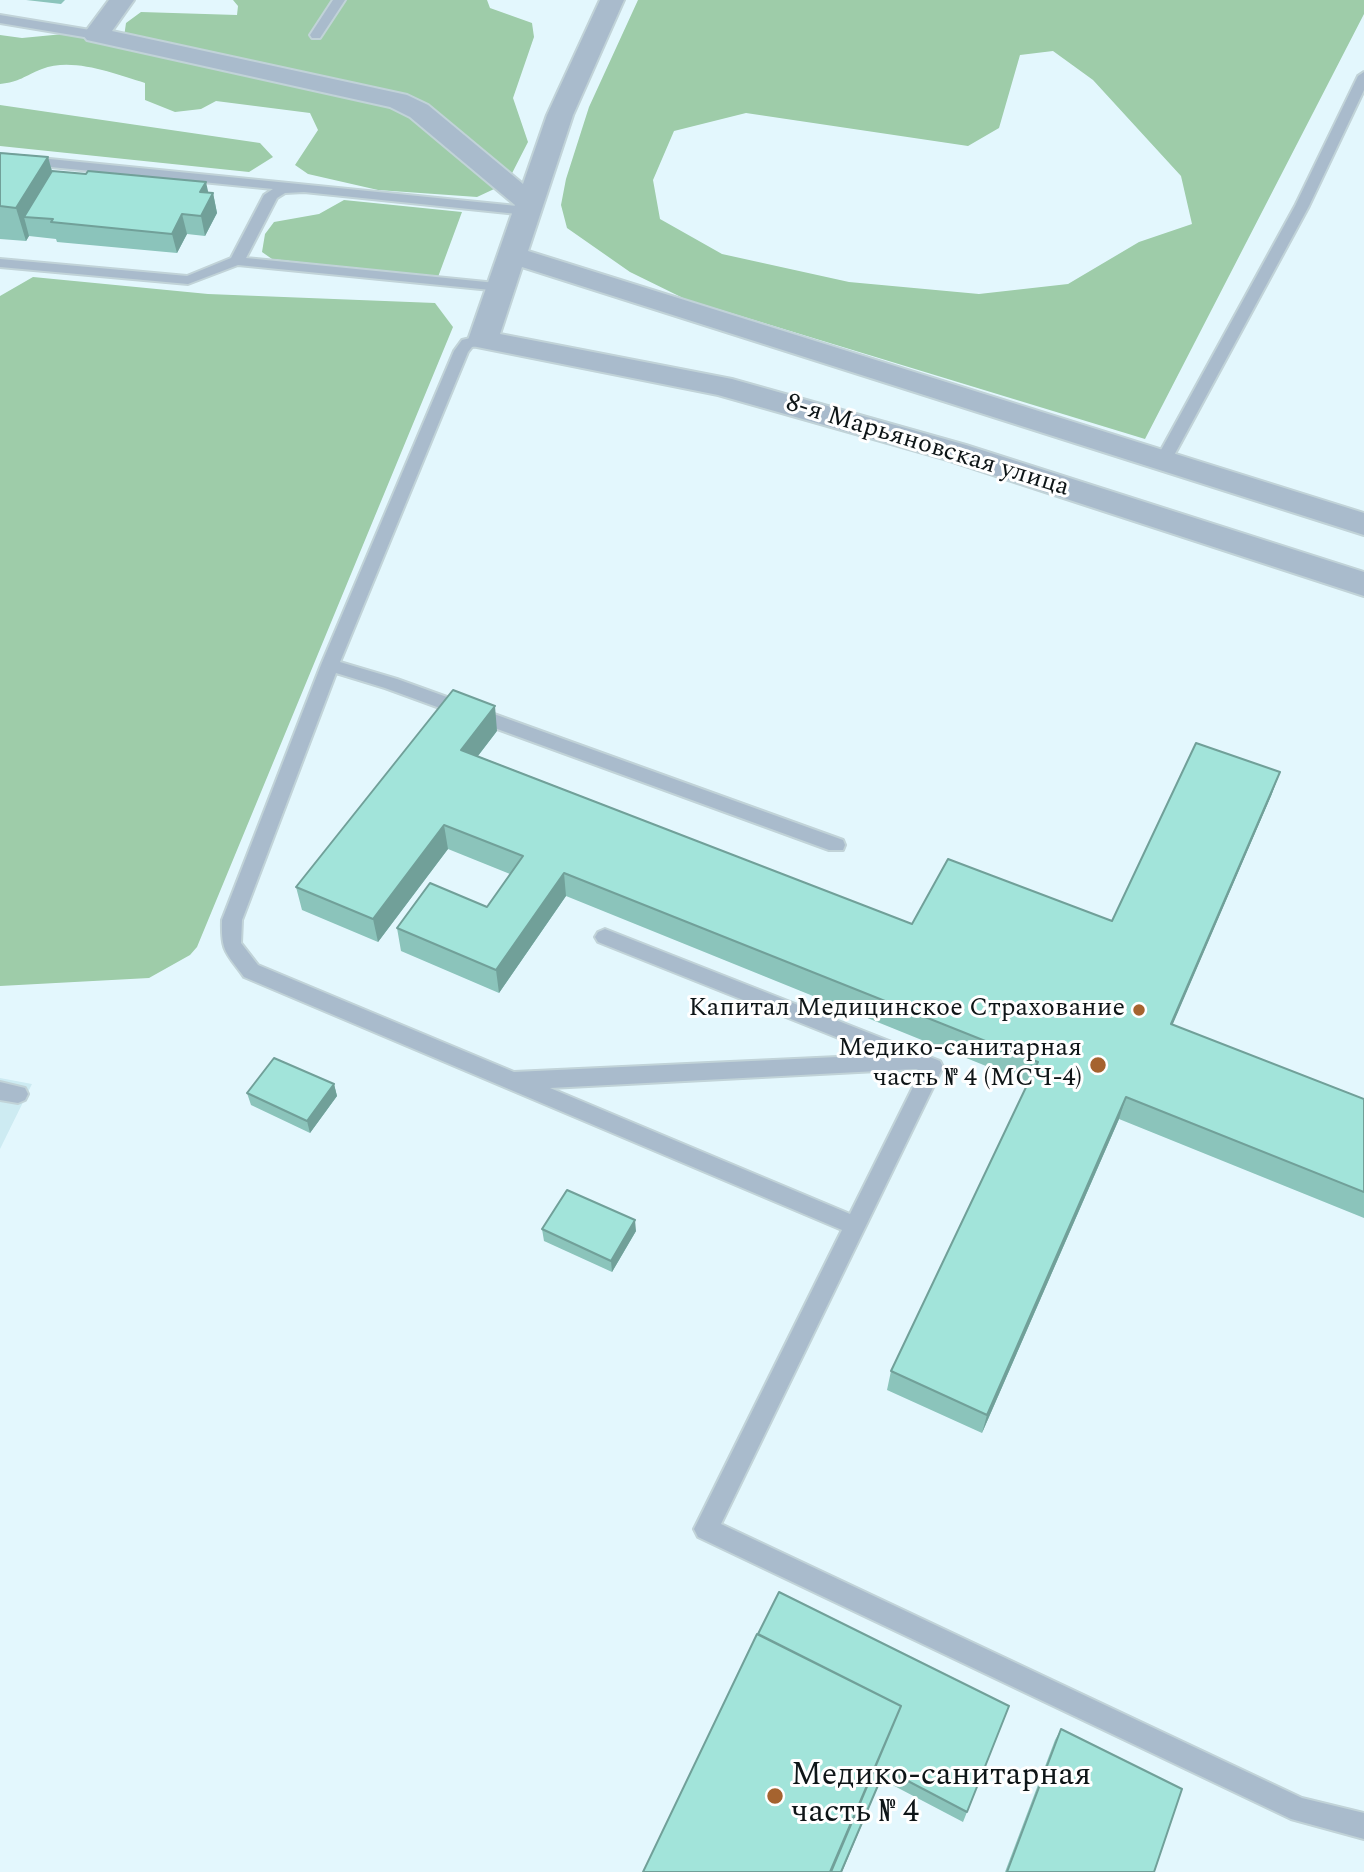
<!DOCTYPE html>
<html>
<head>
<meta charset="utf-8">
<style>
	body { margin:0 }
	canvas { display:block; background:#e3f7fd }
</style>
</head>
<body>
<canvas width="1364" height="1872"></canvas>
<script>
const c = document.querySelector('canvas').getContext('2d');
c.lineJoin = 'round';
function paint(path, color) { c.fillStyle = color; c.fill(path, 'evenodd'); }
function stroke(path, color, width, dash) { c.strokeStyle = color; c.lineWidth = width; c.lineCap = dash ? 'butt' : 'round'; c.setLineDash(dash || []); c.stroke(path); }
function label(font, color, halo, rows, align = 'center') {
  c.font = font + ' Spectral,serif'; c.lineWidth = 6; c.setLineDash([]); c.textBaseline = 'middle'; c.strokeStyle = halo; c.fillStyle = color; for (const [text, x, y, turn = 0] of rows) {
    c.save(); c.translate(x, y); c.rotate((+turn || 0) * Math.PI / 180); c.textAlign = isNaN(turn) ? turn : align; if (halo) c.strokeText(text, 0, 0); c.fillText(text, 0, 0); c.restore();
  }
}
const built = new Path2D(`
	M0 1078 32 1084 0 1149Z`);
const forest = new Path2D(`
	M233 0H487L490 8 532 23 534 37 513 98 528 142 507 183 477 197 378 190 308 174 295 165 318 130 310 113 216 101 201 109 175 112 145 100V83C115 74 73 57 42 69 24 76 20 82 0 84V35L22 38 74 33 124 37 126 23 141 12 237 15 238 6Z
	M638 0H1364V14L1145 439 685 299 630 272 567 228 561 205 566 179 589 107ZM1053 51 1093 80 1181 176 1192 224 1139 242 1068 284 979 294 849 282 722 254 660 219 653 180 674 131 746 113 968 146 999 128 1020 55Z
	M0 105 260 143 273 157 249 172 0 146Z
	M344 200 462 212 438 277 272 259 262 252 265 234 274 222 319 214Z
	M33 277 208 294 435 303 453 327 197 947 190 955 149 978 0 986V296Z`);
const lane = new Path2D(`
	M333 0H345L320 38H312L310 35Z
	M0 15 96 31 102 35 96 39 0 23Z
	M1364 72V90L1309 206 1171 461 1163 466 1157 465 1155 461 1295 206 1358 76Z
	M0 154 527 207 534 211 527 215 304 192 285 193 277 198 246 258 506 284 508 287 506 290 501 291 238 265 188 284 0 267V259L187 276 231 258 264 195 273 189 0 162Z
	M483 335 490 340 488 343 472 347 468 352 340 662 397 679 843 840 845 845 843 850H829L385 688 336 673 242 920 241 943 258 965 514 1072 881 1055 598 942 595 937 598 932 605 929 940 1061 943 1067 721 1524 1302 1798 1364 1813V1839L1291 1819 698 1537 694 1529 698 1521 842 1230 244 977C226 952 221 952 222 920L321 665 454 351 462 340ZM916 1069 921 1071 850 1214 550 1088Z
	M0 1082 25 1088 28 1094 25 1100 18 1103 0 1100Z`);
const street = new Path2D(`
	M109 0H134L112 31 407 95 428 105 523 184 547 115 600 0H624L573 115 528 251 1364 513V535L522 267 500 334 732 379 966 445 1364 572V596L944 459 718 395 472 346 468 340 515 205 410 117 390 107 87 40 83 35Z`);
const wall = new Path2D(`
	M26 0H65L61 4Z
	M0 153 48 157 52 171 213 193 217 213 205 236 187 234 177 253 57 242 56 239 29 236 26 241 0 239Z
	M497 731 478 756 912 924 1112 921 1280 772 1271 796 1172 1025 1364 1099V1218L1119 1119 982 1433 887 1390 891 1371 1028 1083 566 896 499 993 401 951 397 928 487 907 510 874 448 849 378 942 302 910 296 887Z
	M334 1084 337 1096 310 1133 251 1105 247 1093Z
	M542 1229 636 1231 612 1272 544 1241Z
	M757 1634 967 1812 963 1822 881 1779Z
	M1061 1729 1154 1872H1005L1055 1740Z`);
const shadedWall = new Path2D(`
	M48 157 57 190 24 217 29 236 26 241 16 208Z
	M206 182 210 200 213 193 217 213 205 236 201 216 200 192Z
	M182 214 187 234 177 253 172 234Z
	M495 706 497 731 464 774 461 750Z
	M1280 772 1271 796 1163 1047 1171 1024Z
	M444 825 448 849 378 942 373 919Z
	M564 873 566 896 499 993 496 970Z
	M334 1084 337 1096 310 1133 307 1121Z
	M1126 1097 1119 1119 982 1433 987 1415Z
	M635 1220 636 1231 612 1272 611 1261Z
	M885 1769 881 1779 842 1872H841Z`);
const building = new Path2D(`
	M0 153 48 157 16 208 0 206Z
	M52 171 86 174 88 171 206 182 200 192 213 193 201 216 182 214 172 234 51 222 53 219 24 217Z
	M453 690 495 706 461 750 912 924 948 859 1112 921 1196 743 1280 772 1171 1024 1364 1099V1192L1126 1097 987 1415 891 1371 1038 1062 564 873 496 970 397 928 430 883 487 907 523 856 444 825 373 919 296 887Z
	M274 1058 334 1084 307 1121 247 1093Z
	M567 1190 635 1220 611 1261 542 1229Z
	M779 1592 1009 1706 967 1812 885 1769 841 1872H831L901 1706 758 1634Z
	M757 1634 901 1706 830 1872H643Z
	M1061 1729 1182 1789 1154 1872H1007Z`);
const markers = [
	[1139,1010,7,"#a5632f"],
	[1098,1065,9,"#a5632f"],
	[775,1796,9,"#a5632f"]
];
const streetNames = [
	["8-я Марьяновская улица",927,447,17]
];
const poiNames = [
	["Капитал Медицинское Страхование",1125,1010],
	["Медико-санитарная",1082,1050],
	["часть № 4 (МСЧ-4)",1082,1080]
];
const nearPoinames = [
	["Медико-санитарная",791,1778],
	["часть № 4",791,1815]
];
paint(built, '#cdebf2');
paint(forest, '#9ecca9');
stroke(lane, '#c1d3d8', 4);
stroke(street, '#c1d3d8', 4);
paint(lane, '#a9bbcc');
paint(street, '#a9bbcc');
paint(wall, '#8bc4bb');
paint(shadedWall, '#71a099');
paint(building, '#a2e4da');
stroke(building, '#71a099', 2);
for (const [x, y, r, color] of markers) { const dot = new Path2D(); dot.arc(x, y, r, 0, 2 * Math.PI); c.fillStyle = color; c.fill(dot); stroke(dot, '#fff', 2.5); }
label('26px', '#0e1517', '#fff', streetNames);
label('26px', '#0e1517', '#fff', poiNames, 'right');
label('32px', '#0e1517', '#fff', nearPoinames, 'left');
</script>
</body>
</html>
